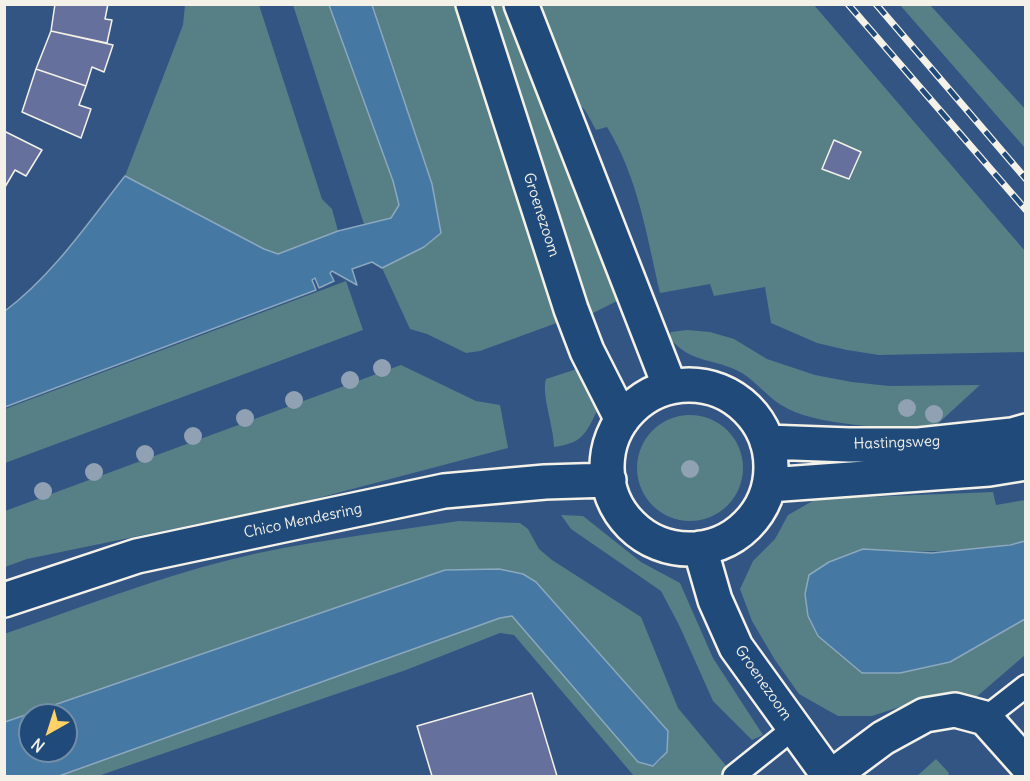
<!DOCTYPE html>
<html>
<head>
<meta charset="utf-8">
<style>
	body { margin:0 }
	#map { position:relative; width:1030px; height:781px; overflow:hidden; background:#335584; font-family:Delius,sans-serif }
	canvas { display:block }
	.frame { position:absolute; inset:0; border:6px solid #f4f1e8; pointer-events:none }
	.north { position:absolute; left:18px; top:703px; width:60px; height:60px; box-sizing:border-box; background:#1f4a7a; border:2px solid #748da6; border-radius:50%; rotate:219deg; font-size:16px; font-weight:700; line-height:24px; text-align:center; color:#f4f1e8 }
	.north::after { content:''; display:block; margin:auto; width:21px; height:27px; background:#ffd166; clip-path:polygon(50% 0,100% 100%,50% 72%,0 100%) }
</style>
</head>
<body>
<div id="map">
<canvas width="1030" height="781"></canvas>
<div class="frame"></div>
<div class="north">N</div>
</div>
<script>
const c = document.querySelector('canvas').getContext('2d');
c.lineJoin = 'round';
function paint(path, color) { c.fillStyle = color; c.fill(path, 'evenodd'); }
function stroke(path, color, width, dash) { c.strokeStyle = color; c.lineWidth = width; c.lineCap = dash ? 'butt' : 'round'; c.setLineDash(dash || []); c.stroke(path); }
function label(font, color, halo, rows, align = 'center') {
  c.font = font + ' Delius,sans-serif'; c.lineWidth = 6; c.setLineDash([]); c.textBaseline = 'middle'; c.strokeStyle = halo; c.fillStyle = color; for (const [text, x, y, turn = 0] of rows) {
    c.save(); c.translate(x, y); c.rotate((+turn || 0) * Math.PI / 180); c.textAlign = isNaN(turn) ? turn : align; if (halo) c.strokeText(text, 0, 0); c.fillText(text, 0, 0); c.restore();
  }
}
const green = new Path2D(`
	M185 5H259L322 199 332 209 338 231 278 254 264 249 125 176 183 25Z
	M293 5H329L393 181 399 205 391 218 364 224Z
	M372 5H461L562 321 480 351 466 353 427 334 410 329 382 268 424 247Z
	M483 5H504L617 301 587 316Z
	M534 5H814L1025 251V352L879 355 847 350 817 343 771 323 765 287 714 296 710 284 660 293C647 237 638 177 607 127L596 130 585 110 562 89Z
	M900 5H930L1025 109V148Z
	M346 281 363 330 5 463V409Z
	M687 330 710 332 734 339 767 359 815 375 852 382 889 386 980 385 931 430C891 427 815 427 781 405 767 396 756 382 742 373 714 357 691 365 669 337L671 332Z
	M401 365 476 401 500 405 508 448 303 502 27 559 5 567V511Z
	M580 368 590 382 597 411C585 435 582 443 554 447 554 428 541 393 546 379Z
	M637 468a53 53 0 1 1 106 0a53 53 0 1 1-106 0Z
	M993 492 996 505 1025 500V541C972 554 917 552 863 549L805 594 808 616 818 636 950 662 1025 619V655L974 699 942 693 872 716H838L799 694 775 660 752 621 740 589 753 561 775 539 788 515 816 499Z
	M561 515 583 516 641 562 680 583 713 658 763 735 752 740 713 701 679 625 661 591 571 529Z
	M459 521 520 523 528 529 539 549 552 560 641 617 678 708 728 768 721 776H634L514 635 500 633 406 670 98 776H59L500 618 512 616 638 762 654 766 662 759 522 574 499 569 445 570 5 722 4 634C79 608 153 579 229 560 304 541 382 533 459 521Z
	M936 759 949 773 948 776H917Z`);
const water = new Path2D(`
	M329 5H372L432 184 441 233 424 247 382 268 372 262 352 269 357 285 332 271 330 273 334 281 319 288 315 278 312 280 316 290 5 407V311C53 275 88 223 125 176L264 249 278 254 338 231 391 218 399 205 393 181Z
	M1025 541V619L950 662 900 673H862L818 636 808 616 805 594 809 575 829 562 863 549 932 553 1010 545Z
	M499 569 523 574 536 582 668 731 667 752 653 766 638 762 512 616 500 618 59 776H5V722L445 570ZM30 715H66V751H30Z`);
const building = new Path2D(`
	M55 4H108L105 19 112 20 107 43 51 31Z
	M51 31 113 45 104 72 92 67 86 86 36 69Z
	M36 69 86 86 79 105 91 109 81 138 22 112Z
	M4 131 42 150 26 176 15 170 5 187Z
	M834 140 861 152 849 179 822 169Z
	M532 693 557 776H432L417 726Z`);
const lane = new Path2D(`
	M985 718 1026 686
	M734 776 794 728`);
const street = new Path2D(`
	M832 776 883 738 925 715 955 710 985 718 1026 764`);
const secondary = new Path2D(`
	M473 4 571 309 587 351 622 420
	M521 4 670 387
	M607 467a82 82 0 1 1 164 0a82 82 0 1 1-164 0Z
	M767 442 849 445H919L1012 435 1026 431
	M769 485 989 469 1026 463
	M700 548 715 600 736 647 829 776
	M4 600 137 556 444 491 545 482 609 480`);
const rail = new Path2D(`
	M848 4 1026 210
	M876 4 1026 179`);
const trees = [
	[382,368],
	[350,380],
	[294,400],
	[907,408],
	[934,414],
	[245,418],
	[193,436],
	[145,454],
	[690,469],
	[94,472],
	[43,491]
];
const streetNames = [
	["Groenezoom",541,215,72],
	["Hastingsweg",897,443,-2],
	["Chico Mendesring",303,521,-12],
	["Groenezoom",763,683,55]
];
paint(green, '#577f86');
paint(water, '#4578a2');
stroke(water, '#8ba8be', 1.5);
paint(building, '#65719c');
stroke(building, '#f4f1e8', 1.5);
stroke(lane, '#f4f1e8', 26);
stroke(street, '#f4f1e8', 38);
stroke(secondary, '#f4f1e8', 38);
stroke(lane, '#1f4a7a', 21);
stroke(street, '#1f4a7a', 33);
stroke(secondary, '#1f4a7a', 33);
stroke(rail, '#f4f1e8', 7);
stroke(rail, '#1f4a7a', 4.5, [14]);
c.fillStyle = '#90a1b3';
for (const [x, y] of trees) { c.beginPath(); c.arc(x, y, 9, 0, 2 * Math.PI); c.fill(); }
label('15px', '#f4f1e8', '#1f4a7a', streetNames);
</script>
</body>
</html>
